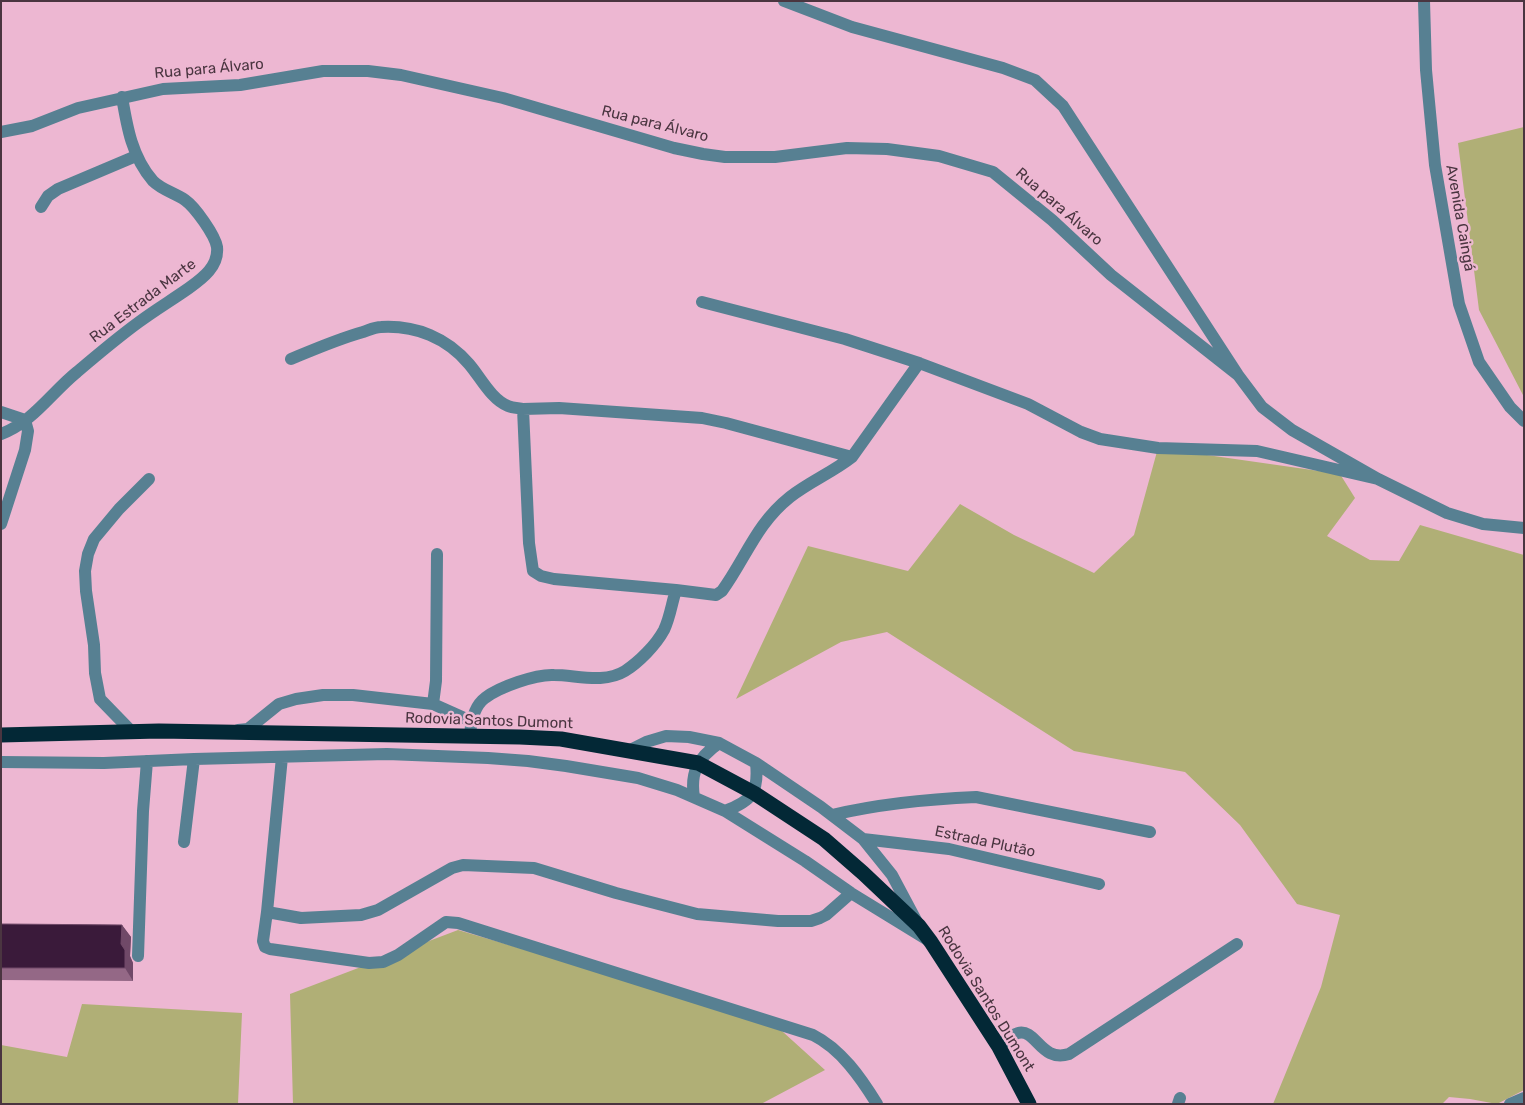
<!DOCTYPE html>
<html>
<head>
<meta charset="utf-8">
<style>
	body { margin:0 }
	#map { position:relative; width:1525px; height:1105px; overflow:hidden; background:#edb7d2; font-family:Rubik,sans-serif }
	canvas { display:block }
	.frame { position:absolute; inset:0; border:2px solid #4a3540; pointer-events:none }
</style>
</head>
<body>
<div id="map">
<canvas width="1525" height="1105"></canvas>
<div class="frame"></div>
</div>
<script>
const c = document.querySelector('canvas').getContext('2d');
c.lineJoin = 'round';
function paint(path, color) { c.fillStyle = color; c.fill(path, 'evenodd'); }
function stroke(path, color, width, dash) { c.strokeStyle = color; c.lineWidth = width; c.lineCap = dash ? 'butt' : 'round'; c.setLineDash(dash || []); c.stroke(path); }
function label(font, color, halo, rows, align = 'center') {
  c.font = font + ' Rubik,sans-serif'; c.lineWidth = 5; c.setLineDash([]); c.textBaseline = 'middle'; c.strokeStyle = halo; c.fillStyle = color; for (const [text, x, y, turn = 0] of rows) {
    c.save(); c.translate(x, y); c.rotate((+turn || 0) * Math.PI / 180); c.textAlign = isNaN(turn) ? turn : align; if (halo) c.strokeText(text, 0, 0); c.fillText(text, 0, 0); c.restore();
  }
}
const green = new Path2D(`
	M1524 127V397L1479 310 1458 143Z
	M1158 448 1340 474 1355 498 1327 536 1370 560 1399 561 1420 525 1524 555V1090L1497 1104 1470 1099 1449 1097 1442 1104H1273L1321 987 1340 915 1297 904 1240 825 1185 772 1074 751 887 632 841 642 736 699 808 546 908 571 960 504 1014 535 1094 573 1134 535Z
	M458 930 772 1022 825 1070 761 1104H293L290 994Z
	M82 1004 242 1013 238 1104H1V1045L67 1057Z`);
const minor = new Path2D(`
	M784 1 852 27 1003 68 1035 80 1063 106 1238 375 1262 407 1292 430 1378 479
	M1424 1 1426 70 1435 165 1459 304 1479 362 1510 407 1524 421
	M1 132 32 126 78 108 163 89 240 85 323 71H368L401 75 503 98 674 148 703 154 725 157H775L847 148 887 149 939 156 993 172 1052 220 1111 275 1238 375
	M41 207 48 196 58 189 136 156
	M291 359C315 349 338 339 363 332 369 330 375 327 381 327 416 325 447 338 469 364 481 378 491 399 508 406 513 408 519 408 523 409L529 543 533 571 541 576 554 579 676 590
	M919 363 1028 404 1081 432 1100 439 1158 448 1257 451 1378 479 1447 513 1483 524 1524 528
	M523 409 559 408 702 418 726 423 852 457
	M1 412 25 420 28 431 25 450 1 524
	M1 434C32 423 52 392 77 372 97 355 117 338 139 322 155 310 172 300 189 288 203 278 219 266 217 247 215 235 195 207 185 200 175 193 162 190 153 181 132 157 127 127 122 97
	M433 704 436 681 437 554
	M238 730 248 729 279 704 296 699 323 695H353L433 704 471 721
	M132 732 100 699 95 673 94 645 86 591 85 571 88 554 94 539 119 509 149 479
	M470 735C471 722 474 706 485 698 499 687 536 674 554 675 576 675 604 684 625 671 639 662 656 645 664 630 670 618 672 602 676 590L716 595 722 591C746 558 756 524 790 497 809 482 833 472 852 457L919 363 845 339 702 302
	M628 751 646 742 666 736 689 737 719 743 756 763 821 807 863 839 892 875 917 922
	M282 757 267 912 301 918 361 915 378 910 452 868 463 865 534 868 616 893 697 914 778 921H811L820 918 826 915 851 893
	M1 762 104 763 194 759 387 754 488 758 528 761 566 766 638 778 677 790 725 811 805 861 851 893 926 939
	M694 797C690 772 698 758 719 743
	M725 811C752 801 759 792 756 763
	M832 815C879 804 928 799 976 797L1150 832
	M863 839 949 849 1099 884
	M184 842 194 759
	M267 912 263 941 265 947 270 949 369 963 383 962 398 955 446 922 458 923 813 1035C841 1049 861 1078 877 1104
	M138 956 143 811 147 761
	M999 1047C1004 1042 1010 1035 1018 1033 1036 1028 1041 1063 1069 1054L1237 944
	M1178 1104 1180 1098
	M1510 1104 1524 1098`);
const highway = new Path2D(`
	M1 735 159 731 520 737 561 739 698 763 754 793 824 839 863 873 919 926 931 942 999 1047 1029 1104`);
const wall = new Path2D(`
	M1 924 122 925 131 937 130 956 133 963V981L1 980Z`);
const shadedWall = new Path2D(`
	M122 925 131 937 130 956 133 963V981L125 968 121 944Z`);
const building = new Path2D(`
	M1 924 122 925 121 944 125 950V968H1Z`);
const streetNames = [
	["Rua para Álvaro",209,69,-5],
	["Rua para Álvaro",655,124,14],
	["Rua para Álvaro",1059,207,41],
	["Avenida Caingá",1460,218,80],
	["Rua Estrada Marte",143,301,-37],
	["Rodovia Santos Dumont",489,721,2],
	["Estrada Plutão",985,842,12],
	["Rodovia Santos Dumont",986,999,58]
];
paint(green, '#b0af76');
stroke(minor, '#578092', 12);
stroke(highway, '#032836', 15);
paint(wall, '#946886');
paint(shadedWall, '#704968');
paint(building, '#3a1a3a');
stroke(building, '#704968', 1);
label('15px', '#4a3540', '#edb7d2', streetNames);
</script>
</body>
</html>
